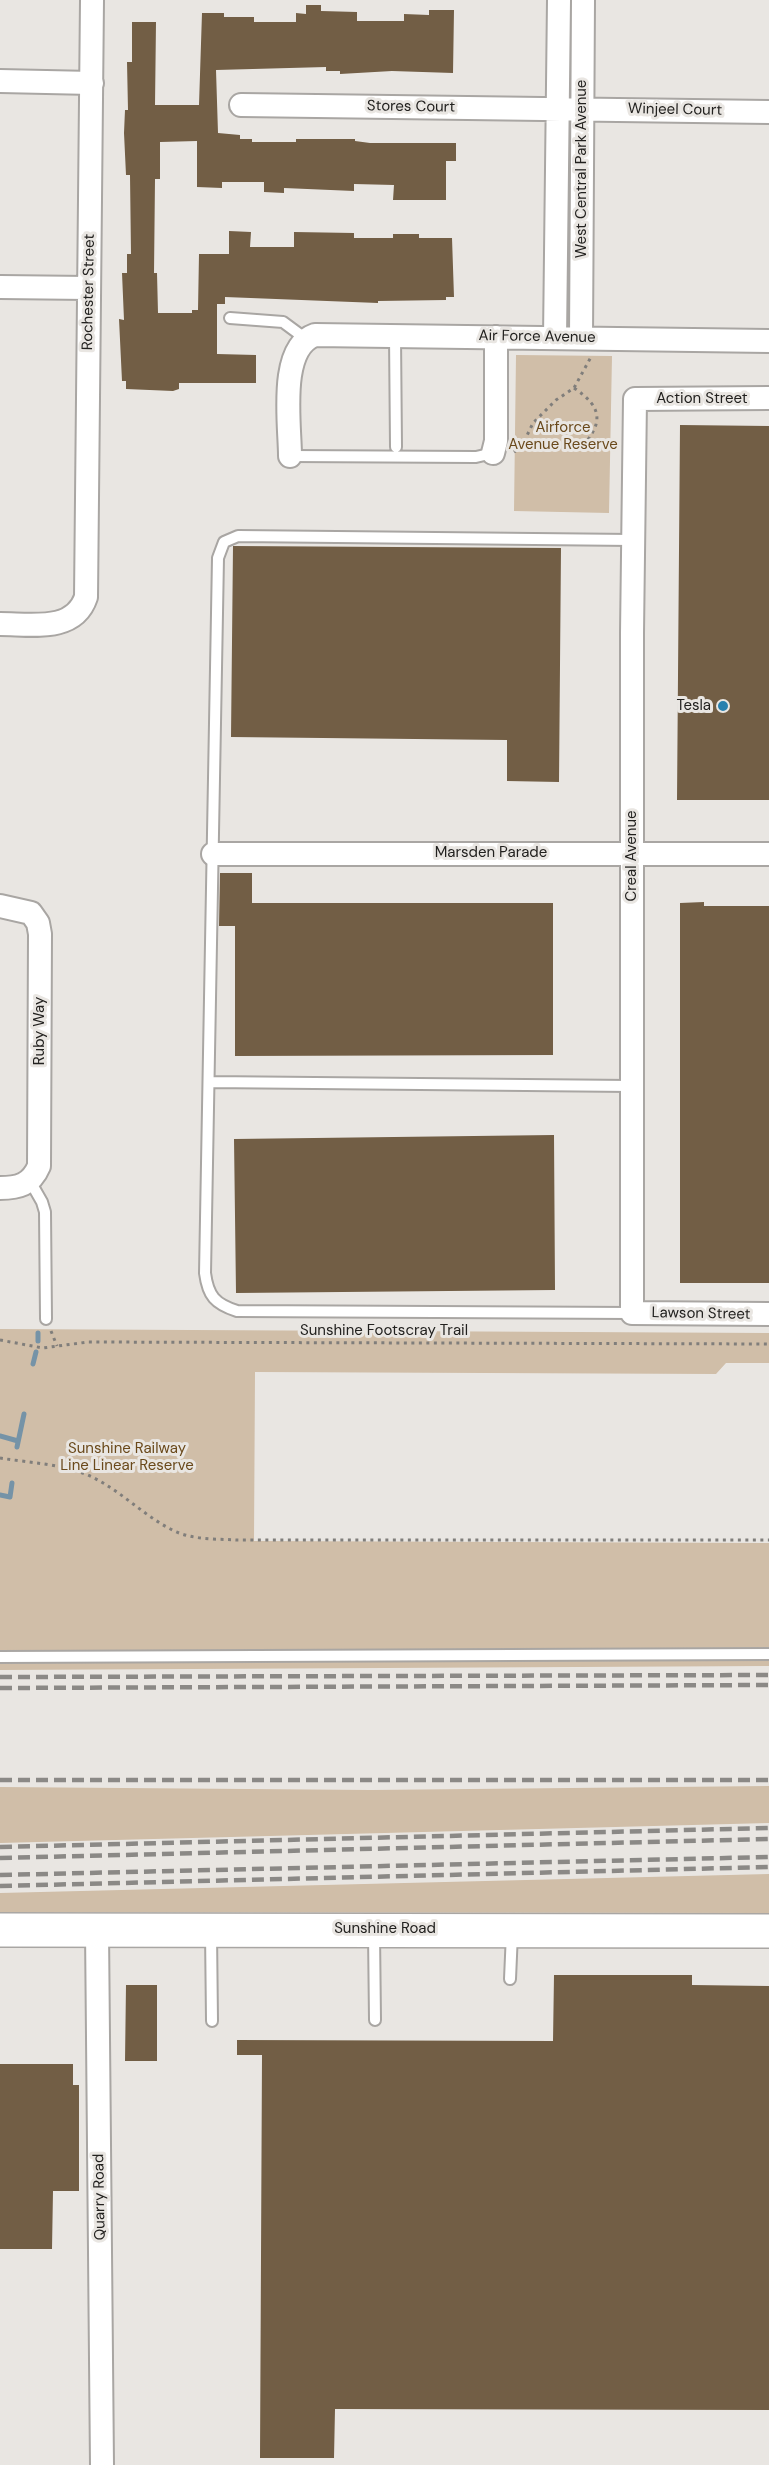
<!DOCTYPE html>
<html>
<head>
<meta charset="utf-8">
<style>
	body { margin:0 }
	canvas { display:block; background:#e9e6e2 }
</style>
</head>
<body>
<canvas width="769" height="2465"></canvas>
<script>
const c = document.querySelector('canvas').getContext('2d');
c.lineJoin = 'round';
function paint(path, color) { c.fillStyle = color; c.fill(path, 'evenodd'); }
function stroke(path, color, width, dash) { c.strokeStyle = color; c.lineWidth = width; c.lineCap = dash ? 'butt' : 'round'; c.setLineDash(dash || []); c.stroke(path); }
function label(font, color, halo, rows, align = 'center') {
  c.font = font + ' "DM Sans",sans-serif'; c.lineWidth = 6; c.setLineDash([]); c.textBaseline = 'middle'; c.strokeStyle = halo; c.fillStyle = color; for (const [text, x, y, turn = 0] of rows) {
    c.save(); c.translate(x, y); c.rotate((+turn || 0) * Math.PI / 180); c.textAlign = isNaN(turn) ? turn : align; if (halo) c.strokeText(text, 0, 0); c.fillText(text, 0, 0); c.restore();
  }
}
const green = new Path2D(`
	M516 355 612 356 609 513 514 511Z
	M0 1329 769 1333V1363H726L716 1374 255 1372 254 1541 769 1543V1666L0 1670Z
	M769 1786V1823L0 1843V1787L371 1790Z
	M769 1874V1913L0 1912V1893Z`);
const stream = new Path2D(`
	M38 1341V1333
	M33 1364 36 1352
	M0 1436 18 1441
	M17 1447 24 1414
	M0 1495 10 1497 12 1483`);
const building = new Path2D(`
	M306 5H321V11L357 12V21H404V14L429 15V10H454L453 73 392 71 340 74V71H326V67L216 70 218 133 240 135V139H252V142H296V139H355V141L370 143H456V161H446V200H393L394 185 354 184V191L284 188V193L264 192V182H222V188L197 187V141L160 142V179H155L154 273H157L158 313H192V310H198L199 254H229V231L251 232 250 247H294V232L354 233V238H393V234H419V238H452L454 297H446V300L378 301V303L225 297V304H217V354L256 355V383H179V389L173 391 126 389V381H122L119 319 124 320 122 273H127V254H131L130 175H126L124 133 125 110H128L127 62H132V22H156L155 105H199L202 13H224V17H254V22H296V13L306 14Z
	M680 425 769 426V800H677Z
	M233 546 561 548 559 782 507 781V740L231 737Z
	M220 873H252V903H553V1055L235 1056V926H219Z
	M704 902V906H769V1283H680V903Z
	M554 1135 555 1290 236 1293 234 1139Z
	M554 1975H692V1985L769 1986V2410L335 2409 334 2458H260L262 2055H237V2040L553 2041Z
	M126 1985H157V2061H125Z
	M0 2064H73V2085H79V2191H53L52 2249H0Z`);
const path = new Path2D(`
	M574 388C604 408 603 424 580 449
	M514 452 522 446 533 423 556 400 574 388 591 357
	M51 1331 57 1346
	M0 1340 43 1348 88 1342 769 1344
	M0 1458C30 1463 67 1464 94 1478 124 1493 148 1520 179 1533 198 1540 219 1539 238 1540H769`);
const service = new Path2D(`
	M230 318 283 322 306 339
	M395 336 396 447
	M290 456 476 457 493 453
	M209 1082 631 1086
	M30 1181 42 1202 45 1212 46 1319
	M632 1313 237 1311C215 1304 208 1296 205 1273L218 558 224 542 238 536 633 540
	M0 1657 769 1654
	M211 1932 212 2021
	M374 1933 375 2020
	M510 1979 512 1933`);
const minor = new Path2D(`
	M0 81 92 83
	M241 105 769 112
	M0 287 88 288
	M555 338 559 0
	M581 338 583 0
	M769 398 635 399 632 633V1313L769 1314
	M493 453 496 441V337
	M290 456C290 424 278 348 315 335L769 341
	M0 624C31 624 74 633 86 597L92 0
	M213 854H769
	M0 906 31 913 38 923 40 934 39 1166C31 1185 18 1188 0 1188
	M97 1930 102 2465`);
const primary = new Path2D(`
	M0 1930 769 1931`);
const rail = new Path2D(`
	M0 1677 769 1675
	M0 1688 769 1685
	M0 1780H769
	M0 1847 769 1828
	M0 1858 769 1839
	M0 1875 769 1857
	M0 1886 769 1867`);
const markers = [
	[723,706,6,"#2880ae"]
];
const streetNames = [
	["Stores Court",411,107,1],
	["Winjeel Court",675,110,1],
	["West Central Park Avenue",582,169,-90],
	["Rochester Street",89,292,-89],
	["Air Force Avenue",537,337,1],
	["Action Street",702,399],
	["Marsden Parade",491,853],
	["Creal Avenue",632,856,-90],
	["Ruby Way",40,1031,-90],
	["Lawson Street",701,1314,1],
	["Sunshine Footscray Trail",384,1331],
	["Sunshine Road",385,1929],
	["Quarry Road",100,2197,-91]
];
const parkNames = [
	["Airforce",563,428],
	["Avenue Reserve",563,445],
	["Sunshine Railway",127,1449],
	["Line Linear Reserve",127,1466]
];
const poiNames = [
	["Tesla",711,706]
];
paint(green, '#d0bea8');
stroke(stream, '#7593a7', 5);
paint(building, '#725e45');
stroke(service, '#a9a6a3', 14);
stroke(minor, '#a9a6a3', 26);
stroke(primary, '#a9a6a3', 36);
stroke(path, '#807e7b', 3, [3, 4.5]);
stroke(service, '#fff', 10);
stroke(minor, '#fff', 22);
stroke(primary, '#fff', 33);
stroke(rail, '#8b8986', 4.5, [12, 6]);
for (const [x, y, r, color] of markers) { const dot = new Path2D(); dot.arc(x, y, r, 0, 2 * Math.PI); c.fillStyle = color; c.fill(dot); stroke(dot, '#e9e6e2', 2); }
label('15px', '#22211f', '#e9e6e2', streetNames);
label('15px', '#6a491b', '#e9e6e2', parkNames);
label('15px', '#22211f', '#e9e6e2', poiNames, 'right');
</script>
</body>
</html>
